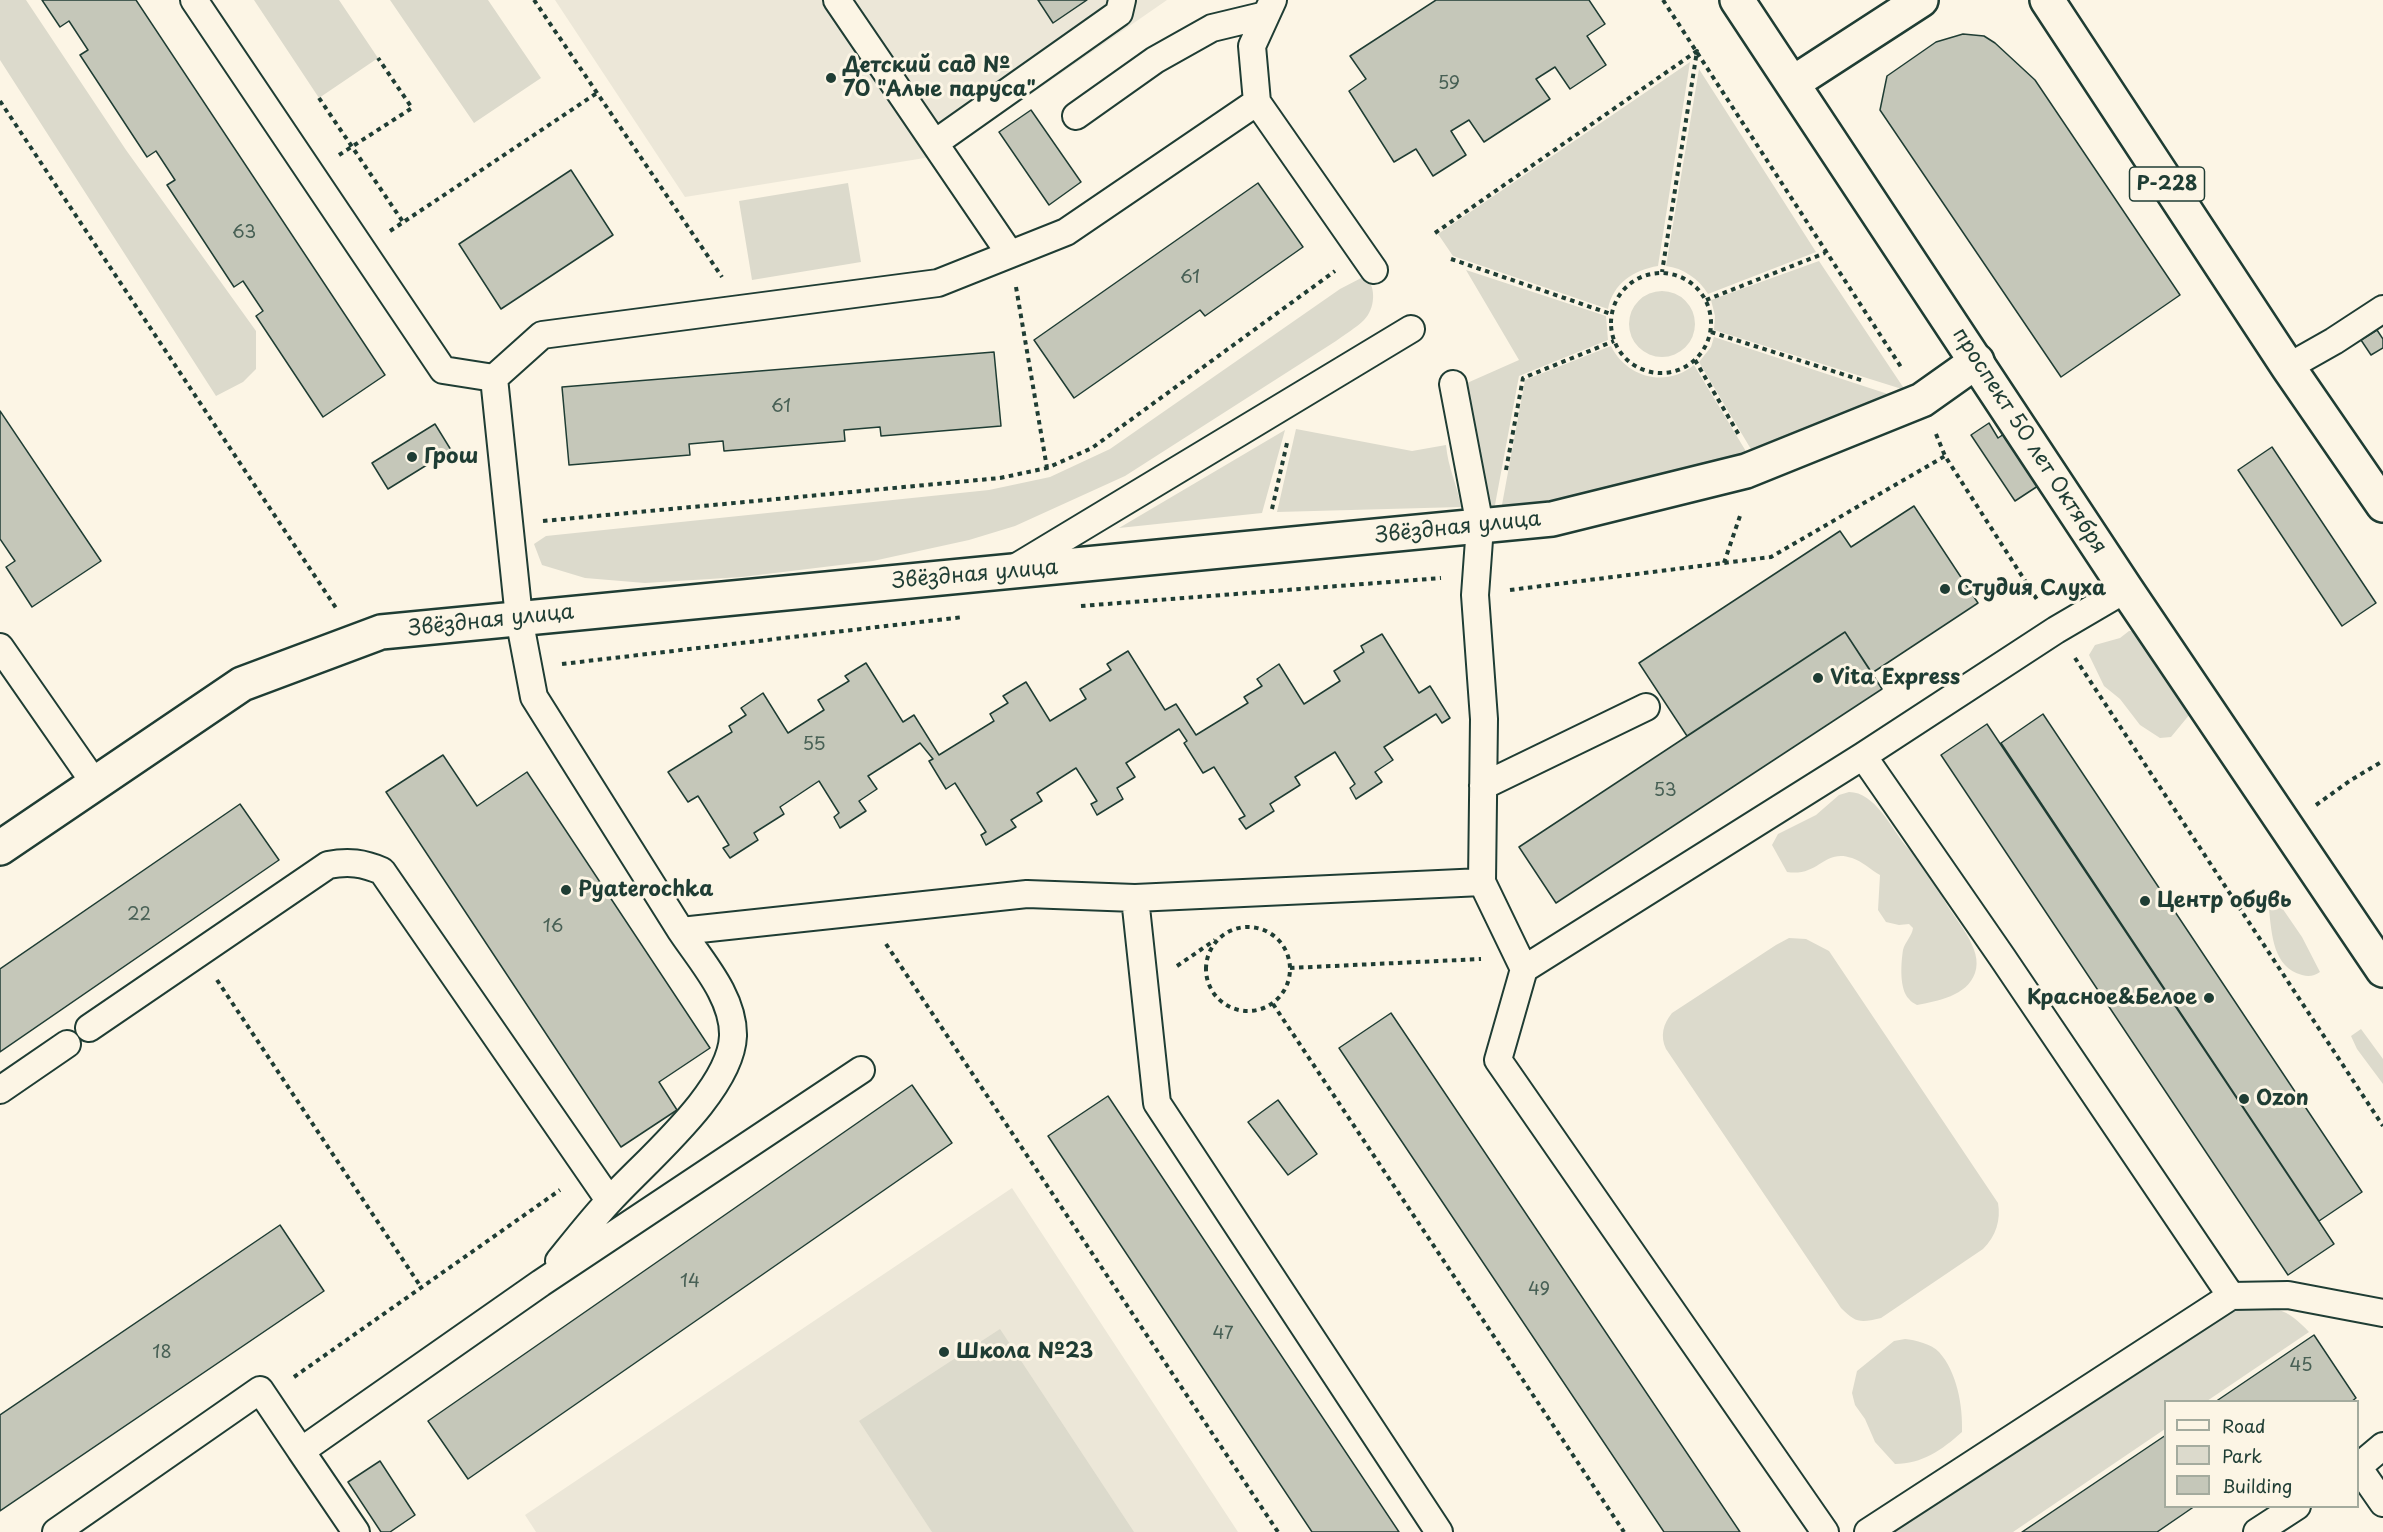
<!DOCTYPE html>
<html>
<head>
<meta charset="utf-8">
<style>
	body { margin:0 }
	#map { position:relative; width:2383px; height:1532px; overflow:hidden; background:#fcf5e5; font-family:"Playpen Sans",sans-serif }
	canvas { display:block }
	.legend { position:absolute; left:2164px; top:1400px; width:195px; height:108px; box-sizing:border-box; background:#fcf5e5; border:2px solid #a4ab9e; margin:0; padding:8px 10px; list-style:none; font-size:18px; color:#1f3d34 }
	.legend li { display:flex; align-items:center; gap:12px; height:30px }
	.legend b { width:30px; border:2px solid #a4ab9e }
</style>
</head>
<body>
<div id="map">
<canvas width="2383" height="1532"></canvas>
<ul class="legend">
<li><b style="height:8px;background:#fcf5e5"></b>Road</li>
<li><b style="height:16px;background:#dcdacc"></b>Park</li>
<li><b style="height:16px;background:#c5c7b9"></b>Building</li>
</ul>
</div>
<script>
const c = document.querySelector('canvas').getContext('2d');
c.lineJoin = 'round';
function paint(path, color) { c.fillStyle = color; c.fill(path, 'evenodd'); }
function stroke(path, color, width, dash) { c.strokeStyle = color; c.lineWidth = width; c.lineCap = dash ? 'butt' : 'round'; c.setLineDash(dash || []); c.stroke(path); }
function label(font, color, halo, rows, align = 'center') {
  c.font = font + ' "Playpen Sans",sans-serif'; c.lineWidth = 6; c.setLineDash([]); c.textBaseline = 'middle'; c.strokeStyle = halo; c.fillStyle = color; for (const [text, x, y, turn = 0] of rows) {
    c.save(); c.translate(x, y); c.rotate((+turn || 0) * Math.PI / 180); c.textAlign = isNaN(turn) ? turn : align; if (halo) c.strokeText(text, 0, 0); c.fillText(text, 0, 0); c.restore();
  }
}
const built = new Path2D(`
	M555 0H1167L943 155 685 197Z
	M1012 1188 1238 1532H536L525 1515Z`);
const green = new Path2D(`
	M0 0H26L126 150 256 331V369L243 382 216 396 0 60Z
	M254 0H339L378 58 319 98Z
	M390 0H488L541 78 474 123Z
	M1690 62 1658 266C1634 270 1613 283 1608 309L1453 256 1438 234Z
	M1699 69 1816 252 1708 294C1699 279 1683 268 1666 266Z
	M848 183 861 262 752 280 739 201Z
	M1819 261 1905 390 1714 330 1715 316 1711 300Z
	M1466 270 1606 316 1608 340 1519 376 1492 521 1467 383 1519 360Z
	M1365 276C1377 287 1375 309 1364 320 1356 328 1345 334 1336 341L1125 476 1015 526 969 540 873 561 742 577 645 583 585 578 542 565 534 544 546 536 989 490 1050 477 1110 449 1340 289Z
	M1629 324a33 33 0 1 1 66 0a33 33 0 1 1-66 0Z
	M1714 337 1900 398 1758 461 1699 362 1711 347Z
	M1611 346C1627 378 1666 388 1694 365L1753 463 1499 521 1525 380Z
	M1296 429 1412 451 1446 445C1448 468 1457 484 1461 507L1277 512Z
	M1285 430 1262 513 1119 528Z
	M2129 631H2139L2189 705 2190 714 2171 737 2160 738 2140 725 2120 699 2104 686 2089 655 2095 645 2120 638Z
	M1849 792C1875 792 1891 828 1906 846 1911 852 1920 853 1925 859 1934 871 1936 887 1944 900 1955 920 1984 949 1975 973 1967 996 1937 1001 1917 1005 1914 1003 1911 1002 1909 999 1899 989 1901 963 1903 950 1905 942 1912 936 1913 928L1909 924 1899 925 1886 922 1878 910 1880 875C1871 870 1862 861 1852 858 1824 848 1819 877 1787 872L1772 845 1778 834 1816 815 1839 795Z
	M2278 902 2302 937 2320 972C2314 976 2309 977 2302 975 2273 967 2272 935 2269 910Z
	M1789 938 1806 939 1829 951 1998 1203C2001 1220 1996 1236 1983 1249L1881 1318C1860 1323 1856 1323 1841 1308L1666 1049C1660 1036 1663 1024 1672 1013L1776 945Z
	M2361 1029 2383 1059V1084L2357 1049 2351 1036Z
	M2237 1308C2273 1308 2283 1304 2309 1332L2207 1401 2166 1402 2165 1429 2013 1532H1887L2196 1325Z
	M1000 1329 1134 1532H932L859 1421Z
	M1905 1339C1915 1340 1932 1344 1939 1352 1957 1372 1963 1406 1962 1432 1942 1450 1922 1464 1895 1464L1875 1442 1865 1419 1855 1405 1852 1393 1857 1371 1894 1341Z`);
const building = new Path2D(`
	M42 0H136L385 375 323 417 256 316 263 311 243 281 234 287 167 185 175 180 156 151 147 157 80 55 88 50 69 21 60 27Z
	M1038 0H1087L1053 23Z
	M1436 0H1589L1605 24 1587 36 1606 65 1570 89 1555 67 1536 79 1550 99 1484 142 1469 120 1451 131 1466 155 1433 176 1416 149 1394 162 1349 91 1366 79 1350 56Z
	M1963 34 1984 36 1995 43 2035 80 2180 295 2061 377 1880 110 1887 76 1936 42Z
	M1031 110 1081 182 1049 205 999 132Z
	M571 170 613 235 501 309 459 244Z
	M1258 183 1303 247 1205 316 1200 310 1074 398 1034 340Z
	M2377 330 2383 339V348L2371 355 2361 340Z
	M994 352 1001 426 881 436 880 427 844 430 845 441 724 451 723 441 689 444 690 455 569 465 562 387Z
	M0 411 101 561 32 607 6 567 15 561 0 539Z
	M1989 423 1998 438 2010 430 2044 482 2015 501 1971 435Z
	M435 424 451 450 388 489 372 463Z
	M2272 447 2376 603 2342 626 2238 470Z
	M1914 506 1978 603 1872 673 1845 632 1687 736 1639 663 1840 531 1851 547Z
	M1845 632 1882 689 1556 903 1519 847Z
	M1382 634 1419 693 1430 686 1450 718 1442 723 1436 714 1384 747 1393 760 1375 772 1382 782 1356 799 1350 788 1355 784 1335 752 1295 777 1300 785 1270 804 1274 811 1246 829 1239 819 1245 816 1214 767 1203 773 1184 743 1187 741 1179 729 1126 763 1135 777 1117 788 1123 799 1097 815 1091 804 1097 801 1076 768 1037 793 1042 801 1011 820 1016 827 986 845 981 835 986 832 955 783 946 789 929 761 933 759 920 743 868 776 877 789 859 801 866 811 840 828 834 817 839 813 819 781 780 807 784 814 754 833 758 840 730 858 723 848 729 845 698 796 688 802 668 772 732 732 729 726 746 715 741 708 763 693 788 733 824 710 818 700 849 681 845 676 866 663 903 722 914 715 939 755 994 721 990 714 1008 703 1003 696 1026 682 1050 721 1086 699 1080 689 1111 670 1107 664 1128 651 1165 710 1176 704 1196 735 1248 703 1244 697 1262 686 1257 679 1279 664 1304 704 1340 681 1334 671 1364 652 1361 646Z
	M2043 714 2362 1192 2319 1221 2001 743Z
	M1987 724 2334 1244 2288 1275 1941 755Z
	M443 755 477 806 527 772 710 1048 659 1082 677 1110 621 1147 386 792Z
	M240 804 279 860 0 1052V969Z
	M1391 1013 1740 1532H1664L1339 1048Z
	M912 1085 952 1143 468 1479 428 1421Z
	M1108 1096 1399 1532H1312L1048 1136Z
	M1278 1100 1317 1154 1288 1175 1248 1122Z
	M280 1225 324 1291 0 1511V1415Z
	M2314 1335 2356 1398 2351 1402H2215Z
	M2166 1435V1506H2195L2157 1532H2022Z
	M380 1461 415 1515 390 1532H381L348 1482Z`);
const path = new Path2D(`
	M534 0 722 277
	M1663 0 1901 367
	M319 98 403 222
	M0 101 336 608
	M339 155 412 108 378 58
	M390 231 597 93
	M1435 233 1697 51 1662 272
	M1451 259 1611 314
	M1611 323a50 50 0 1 1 100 0a50 50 0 1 1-100 0Z
	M1016 287 1047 468
	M1706 300 1825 253
	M1711 332 1864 381
	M1695 360 1739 435
	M1936 434 1945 456 2038 601
	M1506 470 1523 378 1614 341
	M1272 509 1287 443
	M543 521 1000 478 1047 468 1092 448 1335 271
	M1724 563 1741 513
	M1510 590 1771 557 1945 456
	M1081 606 1441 578
	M2075 658 2383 1126
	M562 664 963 617
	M2316 805 2351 780 2383 761
	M1206 969a42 42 0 1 1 84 0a42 42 0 1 1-84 0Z
	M886 944 1278 1532
	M1177 966 1215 940
	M1290 968 1481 959
	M217 980 421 1287
	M1273 1004 1624 1532
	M294 1377 560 1190`);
const lane = new Path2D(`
	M194 0 443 370 494 378
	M837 0 1010 254
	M1273 0 1252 46 1257 102 1374 270
	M1257 102 1066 232 938 283 542 335 494 378 519 618 534 697 681 931 1027 894 1135 898 1482 882 1524 969 1863 756 2056 630 2126 589
	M1076 116 1155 60 1212 28 1266 15
	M935 143 1119 13 1122 0
	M2288 367 2334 341 2383 309
	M1453 384 1480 526 1475 595 1484 719 1482 882
	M1013 569 1411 329
	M0 647 96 785
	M1863 756 2002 957 2231 1296 2288 1295 2383 1313
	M1483 786 1646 707
	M1135 898 1157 1103 1439 1532
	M1524 969 1498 1060 1825 1532
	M89 1028 328 865C349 861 363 863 382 871L609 1200
	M0 1090 67 1044
	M559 1261C576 1240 593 1218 612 1198 648 1159 731 1090 733 1036 734 997 701 961 681 931
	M2383 1446 2358 1467 2383 1503
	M56 1532 260 1390 301 1451
	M356 1532 301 1451 541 1283 861 1070
	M1868 1532 2231 1296
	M2257 1532 2297 1506`);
const street = new Path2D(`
	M0 848 242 684 381 632 1552 519 1746 471 1922 400 1977 361`);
const secondary = new Path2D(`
	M1737 0 2126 589 2383 970
	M1793 83 1921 0`);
const primary = new Path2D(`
	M2047 0 2288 367 2383 505`);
const markers = [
	[831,78,6,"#1f3d34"],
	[412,457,6,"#1f3d34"],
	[1945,589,6,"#1f3d34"],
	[1818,678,6,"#1f3d34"],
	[566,890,6,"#1f3d34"],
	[2145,901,6,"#1f3d34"],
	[2209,998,6,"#1f3d34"],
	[2244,1099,6,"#1f3d34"],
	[944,1352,6,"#1f3d34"]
];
const numberNames = [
	["59",1449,84],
	["63",244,233],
	["61",1190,278],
	["61",781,407],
	["55",814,745],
	["53",1665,791],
	["22",139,915],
	["16",553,927],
	["14",690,1282],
	["49",1539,1290],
	["47",1223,1334],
	["18",162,1353],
	["45",2301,1366]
];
const shields = [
	[2167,184,75]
];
const shieldNames = [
	["Р-228",2167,184]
];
const poiNames = [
	["Детский сад №",843,66],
	["70 \"Алые паруса\"",843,90],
	["Грош",424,457],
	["Студия Слуха",1957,589],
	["Vita Express",1830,678],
	["Pyaterochka",578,890],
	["Центр обувь",2157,901],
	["Красное&Белое",2197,998,"right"],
	["Ozon",2256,1099],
	["Школа №23",956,1352]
];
const streetNames = [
	["проспект 50 лет Октября",2029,441,57],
	["Звёздная улица",1458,528,-6],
	["Звёздная улица",975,575,-5],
	["Звёздная улица",491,621,-6]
];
paint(built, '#ece7d8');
paint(green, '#dcdacc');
paint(building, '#c5c7b9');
stroke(building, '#1f3d34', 1.5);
stroke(lane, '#1f3d34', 30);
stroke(street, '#1f3d34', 38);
stroke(secondary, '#1f3d34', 38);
stroke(primary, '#1f3d34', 38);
stroke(path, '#1f3d34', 4, [4.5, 4.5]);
stroke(lane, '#fcf5e5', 26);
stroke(street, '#fcf5e5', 33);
stroke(secondary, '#fcf5e5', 33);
stroke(primary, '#fcf5e5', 33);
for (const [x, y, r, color] of markers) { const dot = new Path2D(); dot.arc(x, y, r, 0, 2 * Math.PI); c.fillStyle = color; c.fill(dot); stroke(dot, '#fcf5e5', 2); }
label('18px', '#486055', null, numberNames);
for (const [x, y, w] of shields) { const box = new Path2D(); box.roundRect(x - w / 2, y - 17, w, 34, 4.5); c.fillStyle = '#fcf5e5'; c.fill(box); stroke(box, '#1f3d34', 1.5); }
label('bold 20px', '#1f3d34', null, shieldNames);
label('bold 21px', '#1f3d34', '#fcf5e5', poiNames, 'left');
label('21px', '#1f3d34', '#fcf5e5', streetNames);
</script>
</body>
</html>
